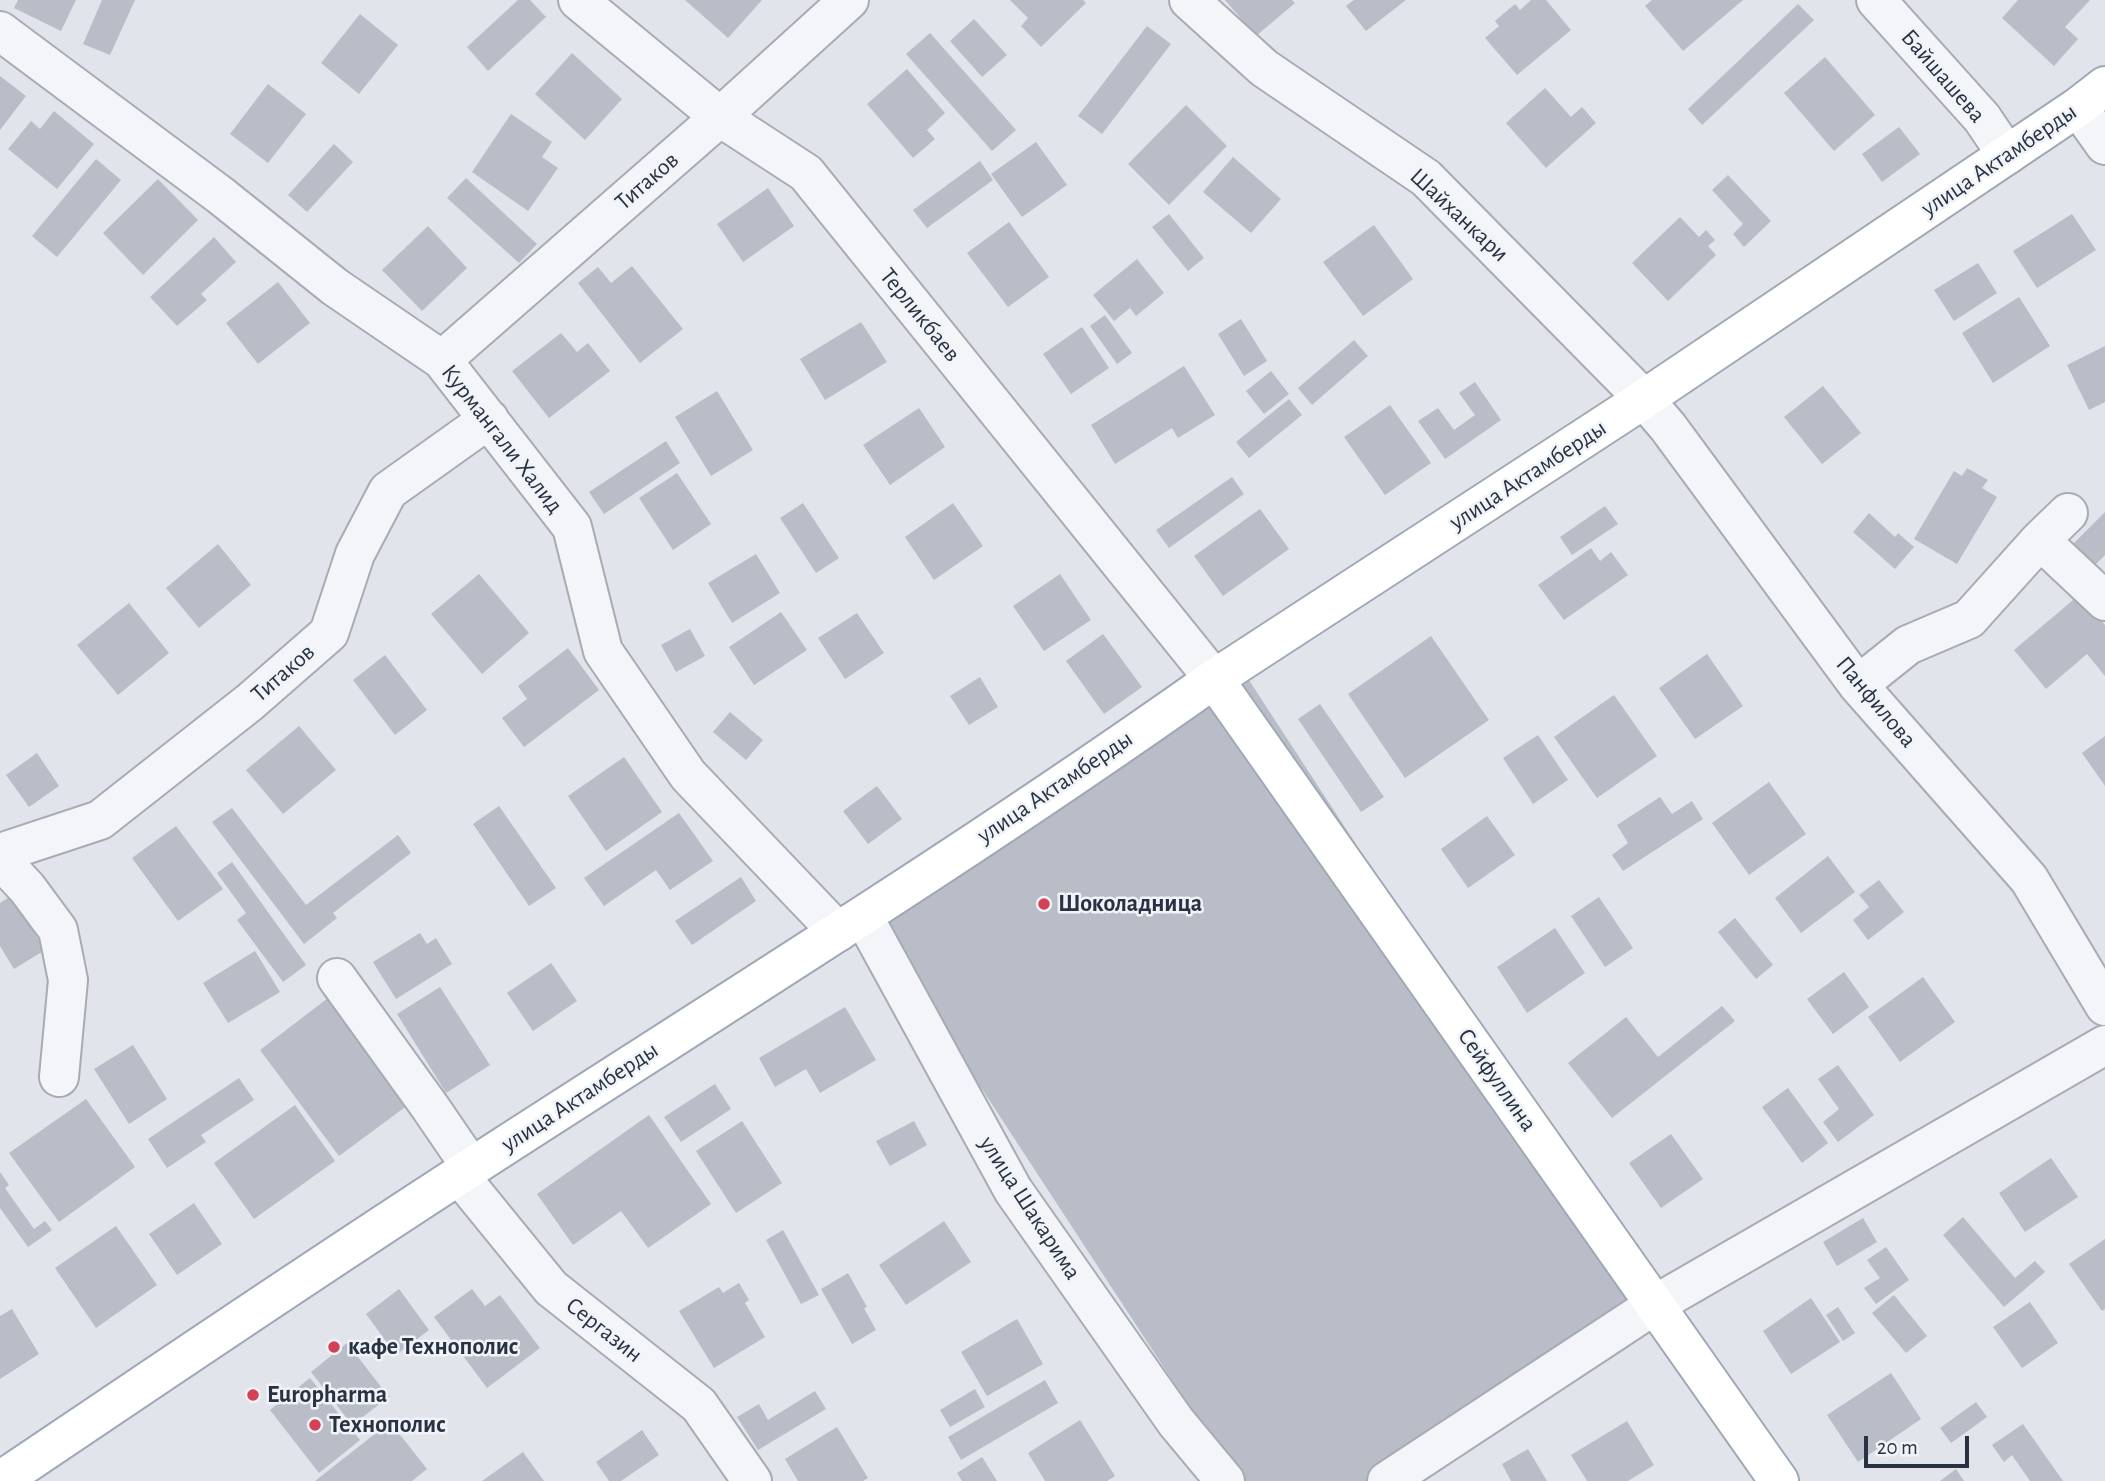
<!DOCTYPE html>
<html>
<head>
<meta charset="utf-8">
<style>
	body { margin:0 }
	#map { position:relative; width:2105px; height:1481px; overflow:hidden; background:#e1e4ea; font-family:"Alegreya Sans",sans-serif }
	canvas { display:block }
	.scale { position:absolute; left:1864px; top:1436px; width:105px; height:32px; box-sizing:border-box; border:4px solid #283242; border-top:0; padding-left:9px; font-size:21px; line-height:24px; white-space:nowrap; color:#283242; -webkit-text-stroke:5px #f0f3f7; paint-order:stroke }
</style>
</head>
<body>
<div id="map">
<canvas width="2105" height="1481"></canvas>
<div class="scale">20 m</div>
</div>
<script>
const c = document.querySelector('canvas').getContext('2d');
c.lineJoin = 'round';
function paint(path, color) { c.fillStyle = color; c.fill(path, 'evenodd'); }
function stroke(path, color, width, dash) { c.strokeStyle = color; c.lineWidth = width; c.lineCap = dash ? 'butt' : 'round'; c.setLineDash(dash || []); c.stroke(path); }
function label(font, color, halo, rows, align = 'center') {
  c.font = font + ' "Alegreya Sans",sans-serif'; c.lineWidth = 5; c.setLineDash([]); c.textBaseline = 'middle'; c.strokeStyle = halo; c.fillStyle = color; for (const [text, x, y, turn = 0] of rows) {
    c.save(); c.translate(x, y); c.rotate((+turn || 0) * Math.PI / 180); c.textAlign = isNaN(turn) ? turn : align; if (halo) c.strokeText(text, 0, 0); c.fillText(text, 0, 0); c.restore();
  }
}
const building = new Path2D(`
	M18 0H76L61 31 14 8Z
	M102 0H135L110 55 83 44Z
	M518 0H530L546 17 488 71 467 47Z
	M685 0H762L728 38Z
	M1010 0H1083L1086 3 1041 47 1021 26 1028 18Z
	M1225 0H1292L1295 3 1256 36Z
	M1354 0H1406L1366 31 1346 6Z
	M1531 0H1546L1571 30 1517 75 1485 38 1499 26 1495 21 1515 4 1520 10Z
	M1652 0H1743L1683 51 1645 6Z
	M2018 0H2090L2065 27 2078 39 2054 66 2002 18Z
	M1798 4 1814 20 1702 125 1688 109Z
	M360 14 398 45 359 94 321 63Z
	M974 19 1007 55 982 77 950 41Z
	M1147 26 1171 44 1102 134 1078 116Z
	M930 33 1016 130 992 151 906 54Z
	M572 53 622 99 585 140 535 94Z
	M1825 57 1875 115 1834 151 1784 93Z
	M907 69 945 113 927 130 935 139 913 158 867 104Z
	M0 76 26 96 0 130Z
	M268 84 306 114 268 163 230 134Z
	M1545 88 1571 117 1582 107 1596 123 1546 168 1506 123Z
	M1186 105 1227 146 1169 205 1128 164Z
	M54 111 94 144 57 189 8 149 31 121 40 129Z
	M511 114 552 142 542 157 558 168 528 211 472 172Z
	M1899 127 1920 154 1882 182 1862 154Z
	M1036 142 1067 185 1022 217 991 174Z
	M334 144 353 162 307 212 288 195Z
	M1233 157 1281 199 1251 233 1203 192Z
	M96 159 121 180 57 257 32 236Z
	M980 161 993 180 927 228 913 210Z
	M1728 175 1771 221 1744 247 1733 234 1743 224 1712 190Z
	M466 178 537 244 519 263 447 198Z
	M158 179 198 220 143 275 103 233Z
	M768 188 794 226 743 262 717 224Z
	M1169 214 1204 258 1188 271 1152 227Z
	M2072 214 2096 250 2037 288 2013 251Z
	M1680 217 1699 237 1706 230 1715 240 1708 246 1716 255 1668 301 1632 263Z
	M1009 222 1049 277 1008 307 967 253Z
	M1374 225 1413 279 1363 316 1323 262Z
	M428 226 467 268 422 311 382 270Z
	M214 237 236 262 201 294 207 300 177 326 150 297Z
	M1137 259 1164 293 1136 316 1130 308 1114 321 1093 295Z
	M1978 263 1997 293 1954 321 1934 290Z
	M632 266 683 329 640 363 578 283 598 267 611 283Z
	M278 282 310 323 258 364 226 323Z
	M2019 297 2050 346 1993 383 1962 333Z
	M1105 315 1132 353 1117 364 1090 326Z
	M1241 319 1267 361 1244 376 1218 334Z
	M861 322 887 362 825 400 800 359Z
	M1082 327 1109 368 1071 394 1043 354Z
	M561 333 577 352 588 343 610 371 549 418 512 371Z
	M1354 340 1368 356 1312 405 1298 388Z
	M2105 346V402L2089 410 2067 365Z
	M1184 366 1215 415 1178 438 1172 428 1115 464 1091 425Z
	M1271 371 1289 394 1264 414 1246 391Z
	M1475 382 1501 420 1445 459 1418 421 1438 408 1454 430 1475 415 1459 393Z
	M1823 386 1861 433 1822 464 1784 417Z
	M717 391 753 450 711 476 675 417Z
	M1289 399 1302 415 1249 458 1236 442Z
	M1390 405 1431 463 1385 495 1344 437Z
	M919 408 945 447 890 485 863 445Z
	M666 441 680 463 604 514 589 492Z
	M1967 468 1988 480 1982 488 1997 497 1957 564 1914 539 1954 471 1962 476Z
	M677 473 711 524 673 550 639 498Z
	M1232 477 1244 494 1169 548 1156 530Z
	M803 503 839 558 816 573 780 518Z
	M953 503 983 546 934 580 905 537Z
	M1605 506 1618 524 1572 555 1560 537Z
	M1260 509 1289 549 1223 596 1194 556Z
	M2105 512V555L2090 570 2068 549Z
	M1869 513 1895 537 1898 533 1914 547 1895 569 1853 532Z
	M218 544 251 585 199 628 166 588Z
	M1591 548 1600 561 1611 552 1628 575 1564 620 1538 585Z
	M756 554 780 593 732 623 708 583Z
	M479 574 529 633 482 674 431 614Z
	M1060 574 1091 620 1044 651 1013 606Z
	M2079 595 2105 625V676L2087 654 2046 689 2014 650Z
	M129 603 169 653 118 695 77 645Z
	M781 612 807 650 754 685 729 647Z
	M857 613 884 653 845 679 818 638Z
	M690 629 705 656 676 672 661 645Z
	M1103 634 1142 687 1104 714 1066 661Z
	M1431 636 1489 720 1405 778 1348 694Z
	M568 648 599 690 524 747 502 718 527 699 518 686Z
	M1707 654 1743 706 1695 739 1659 688Z
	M385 655 427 710 395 735 353 680Z
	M1241 668 1656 1304 1387 1481H1238L867 913Z
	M980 677 998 707 969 725 950 696Z
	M1614 695 1657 756 1597 798 1554 737Z
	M1320 704 1384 797 1361 812 1298 719Z
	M730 712 763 740 746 760 713 732Z
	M299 726 336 770 283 814 246 770Z
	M1538 735 1568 780 1533 804 1503 758Z
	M2105 736V786L2082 753Z
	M37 753 59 786 29 807 6 775Z
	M624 757 662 812 606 851 568 796Z
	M1769 782 1806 834 1749 875 1712 823Z
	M877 786 902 819 868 844 843 811Z
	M1660 797 1672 814 1692 801 1703 819 1623 871 1612 855 1628 843 1617 825Z
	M499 806 556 888 529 906 473 824Z
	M232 808 306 905 398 835 411 853 333 913 337 918 304 944 212 822Z
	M679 813 713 861 670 890 656 870 604 906 584 878Z
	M1487 816 1515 855 1468 888 1441 849Z
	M176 826 223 889 178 921 132 858Z
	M1828 856 1855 892 1801 933 1775 898Z
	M232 862 306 965 283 982 237 920 246 913 217 873Z
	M741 877 756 901 692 945 675 921Z
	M1879 880 1904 912 1868 940 1853 920 1869 907 1859 895Z
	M11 896 45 950 14 969 0 946V903Z
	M1599 897 1633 948 1605 967 1571 916Z
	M1735 918 1773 965 1756 979 1718 932Z
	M1555 928 1585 973 1527 1013 1497 967Z
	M420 933 427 944 436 938 452 964 396 999 373 962Z
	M255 951 280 992 228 1023 203 983Z
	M551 963 577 1001 533 1031 507 993Z
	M1844 972 1869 1007 1833 1034 1807 999Z
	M1923 977 1955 1022 1900 1062 1868 1017Z
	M440 987 490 1065 446 1093 397 1014Z
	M328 998 408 1105 339 1156 260 1050Z
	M1722 1006 1735 1021 1612 1118 1568 1063 1626 1017 1658 1057Z
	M845 1007 876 1060 820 1093 806 1069 775 1087 759 1058Z
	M133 1045 167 1099 129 1124 94 1069Z
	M1838 1065 1874 1115 1838 1142 1823 1122 1839 1109 1818 1079Z
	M239 1078 254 1100 201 1135 206 1142 167 1168 148 1139Z
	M715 1084 731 1109 681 1142 664 1117Z
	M1788 1088 1828 1143 1802 1163 1762 1107Z
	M86 1099 135 1167 59 1222 9 1153Z
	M295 1105 335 1161 254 1219 214 1163Z
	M649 1115 711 1204 648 1248 621 1211 573 1245 537 1194Z
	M742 1121 782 1183 736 1213 696 1151Z
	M914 1121 927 1145 890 1166 876 1141Z
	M1671 1134 1703 1179 1661 1208 1629 1163Z
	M2051 1158 2078 1197 2025 1232 1999 1193Z
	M0 1172 9 1185 5 1188 34 1229 45 1221 52 1230 28 1247 0 1208Z
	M194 1203 222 1244 177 1275 149 1234Z
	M1963 1217 2015 1278 2035 1261 2045 1272 2004 1307 1943 1235Z
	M1863 1218 1877 1242 1837 1266 1823 1242Z
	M944 1221 971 1262 906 1305 879 1265Z
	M116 1226 157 1285 96 1328 55 1268Z
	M783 1230 819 1295 801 1304 766 1240Z
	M2105 1239V1309L2102 1311 2069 1264Z
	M1886 1247 1909 1280 1876 1304 1864 1288 1880 1278 1867 1260Z
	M848 1273 867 1307 864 1308 876 1330 852 1344 821 1289Z
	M739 1283 749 1300 745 1303 765 1337 714 1368 679 1311 719 1287 723 1293Z
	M399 1289 429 1330 396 1355 366 1314Z
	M472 1289 485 1306 500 1295 540 1348 487 1388 434 1317Z
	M1894 1295 1927 1336 1906 1353 1872 1313Z
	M1811 1298 1840 1342 1791 1374 1763 1331Z
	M2030 1302 2058 1343 2022 1368 1993 1327Z
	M1838 1307 1855 1333 1843 1341 1826 1315Z
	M12 1309 39 1354 0 1379V1316Z
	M1017 1319 1043 1364 987 1396 961 1352Z
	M347 1343 389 1397 352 1425 311 1372Z
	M1891 1373 1921 1419 1858 1462 1827 1415Z
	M310 1378 360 1440 319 1473 270 1410Z
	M1045 1380 1058 1403 961 1460 948 1437Z
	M975 1389 985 1407 950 1427 940 1410Z
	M815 1391 826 1409 758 1450 737 1417 759 1404 768 1420Z
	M1976 1402 1987 1417 1951 1443 1940 1428Z
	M1080 1420 1115 1476 1107 1481H1045L1028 1453Z
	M1627 1421 1654 1465 1628 1481H1587L1571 1455Z
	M390 1422 427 1469 412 1481H315Z
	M2023 1424 2063 1481H2030L2012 1455 2004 1462 1992 1445Z
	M837 1427 868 1478 863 1481H798L785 1459Z
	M642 1430 659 1455 621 1481H609L596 1462Z
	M1528 1449 1547 1481H1511L1502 1464Z
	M523 1452 544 1481H482Z
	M982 1457 997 1481H962L957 1473Z
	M1956 1469 1964 1481H1940Z`);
const minor = new Path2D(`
	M578 0 720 117 806 173 1214 679
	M1189 0 1264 68 1426 178 1644 399 1668 427 1858 685 2029 879 2105 1006
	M1876 0 1982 118 2007 155
	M0 31 220 195 335 287 442 360 572 527 603 651 688 775 838 932
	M2078 107 2105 145
	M442 360 720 117 849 0
	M2040 540 2105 601
	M1858 685 1908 645 1969 619 2040 540 2068 513
	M0 853 100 820 250 702 329 633 355 554 388 491 489 419
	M0 859 27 888 58 930 68 980 59 1077
	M863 916 1013 1190 1176 1422 1225 1481
	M337 978 430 1107 471 1167
	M459 1175 551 1288 699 1405 752 1481
	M1387 1481 1656 1304 2105 1045`);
const major = new Path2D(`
	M1214 679 1779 1481
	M0 1481C158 1375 315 1268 475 1165 722 1005 973 850 1214 679L1644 399 2078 107 2105 86`);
const markers = [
	[1044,904,7,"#d44157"],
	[334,1347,7,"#d44157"],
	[253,1395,7,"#d44157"],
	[315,1425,7,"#d44157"]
];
const streetNames = [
	["Байшашева",1943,76,49],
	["улица Актамберды",1999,160,-34],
	["Титаков",647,181,-41],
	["Шайханкари",1459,215,43],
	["Терликбаев",920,315,51],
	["Курмангали Халид",502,439,52],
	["улица Актамберды",1528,475,-33],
	["Титаков",283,673,-41],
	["Панфилова",1876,702,50],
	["улица Актамберды",1055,787,-34],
	["Сейфуллина",1497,1080,55],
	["улица Актамберды",580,1097,-33],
	["улица Шакарима",1030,1208,57],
	["Сергазин",604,1330,38]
];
const poiNames = [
	["Шоколадница",1058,904],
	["кафе Технополис",348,1347],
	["Europharma",267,1395],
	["Технополис",329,1425]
];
paint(building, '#b8bdc7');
stroke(minor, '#a6abb4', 42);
stroke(major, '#9fa9b6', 42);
stroke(minor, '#f4f5f8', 38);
stroke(major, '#fff', 38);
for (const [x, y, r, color] of markers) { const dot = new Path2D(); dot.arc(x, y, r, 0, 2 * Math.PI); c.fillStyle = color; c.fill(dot); stroke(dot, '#f0f3f7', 2.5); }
label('24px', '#283242', '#f0f3f7', streetNames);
label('bold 24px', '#283242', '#f0f3f7', poiNames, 'left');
</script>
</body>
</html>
